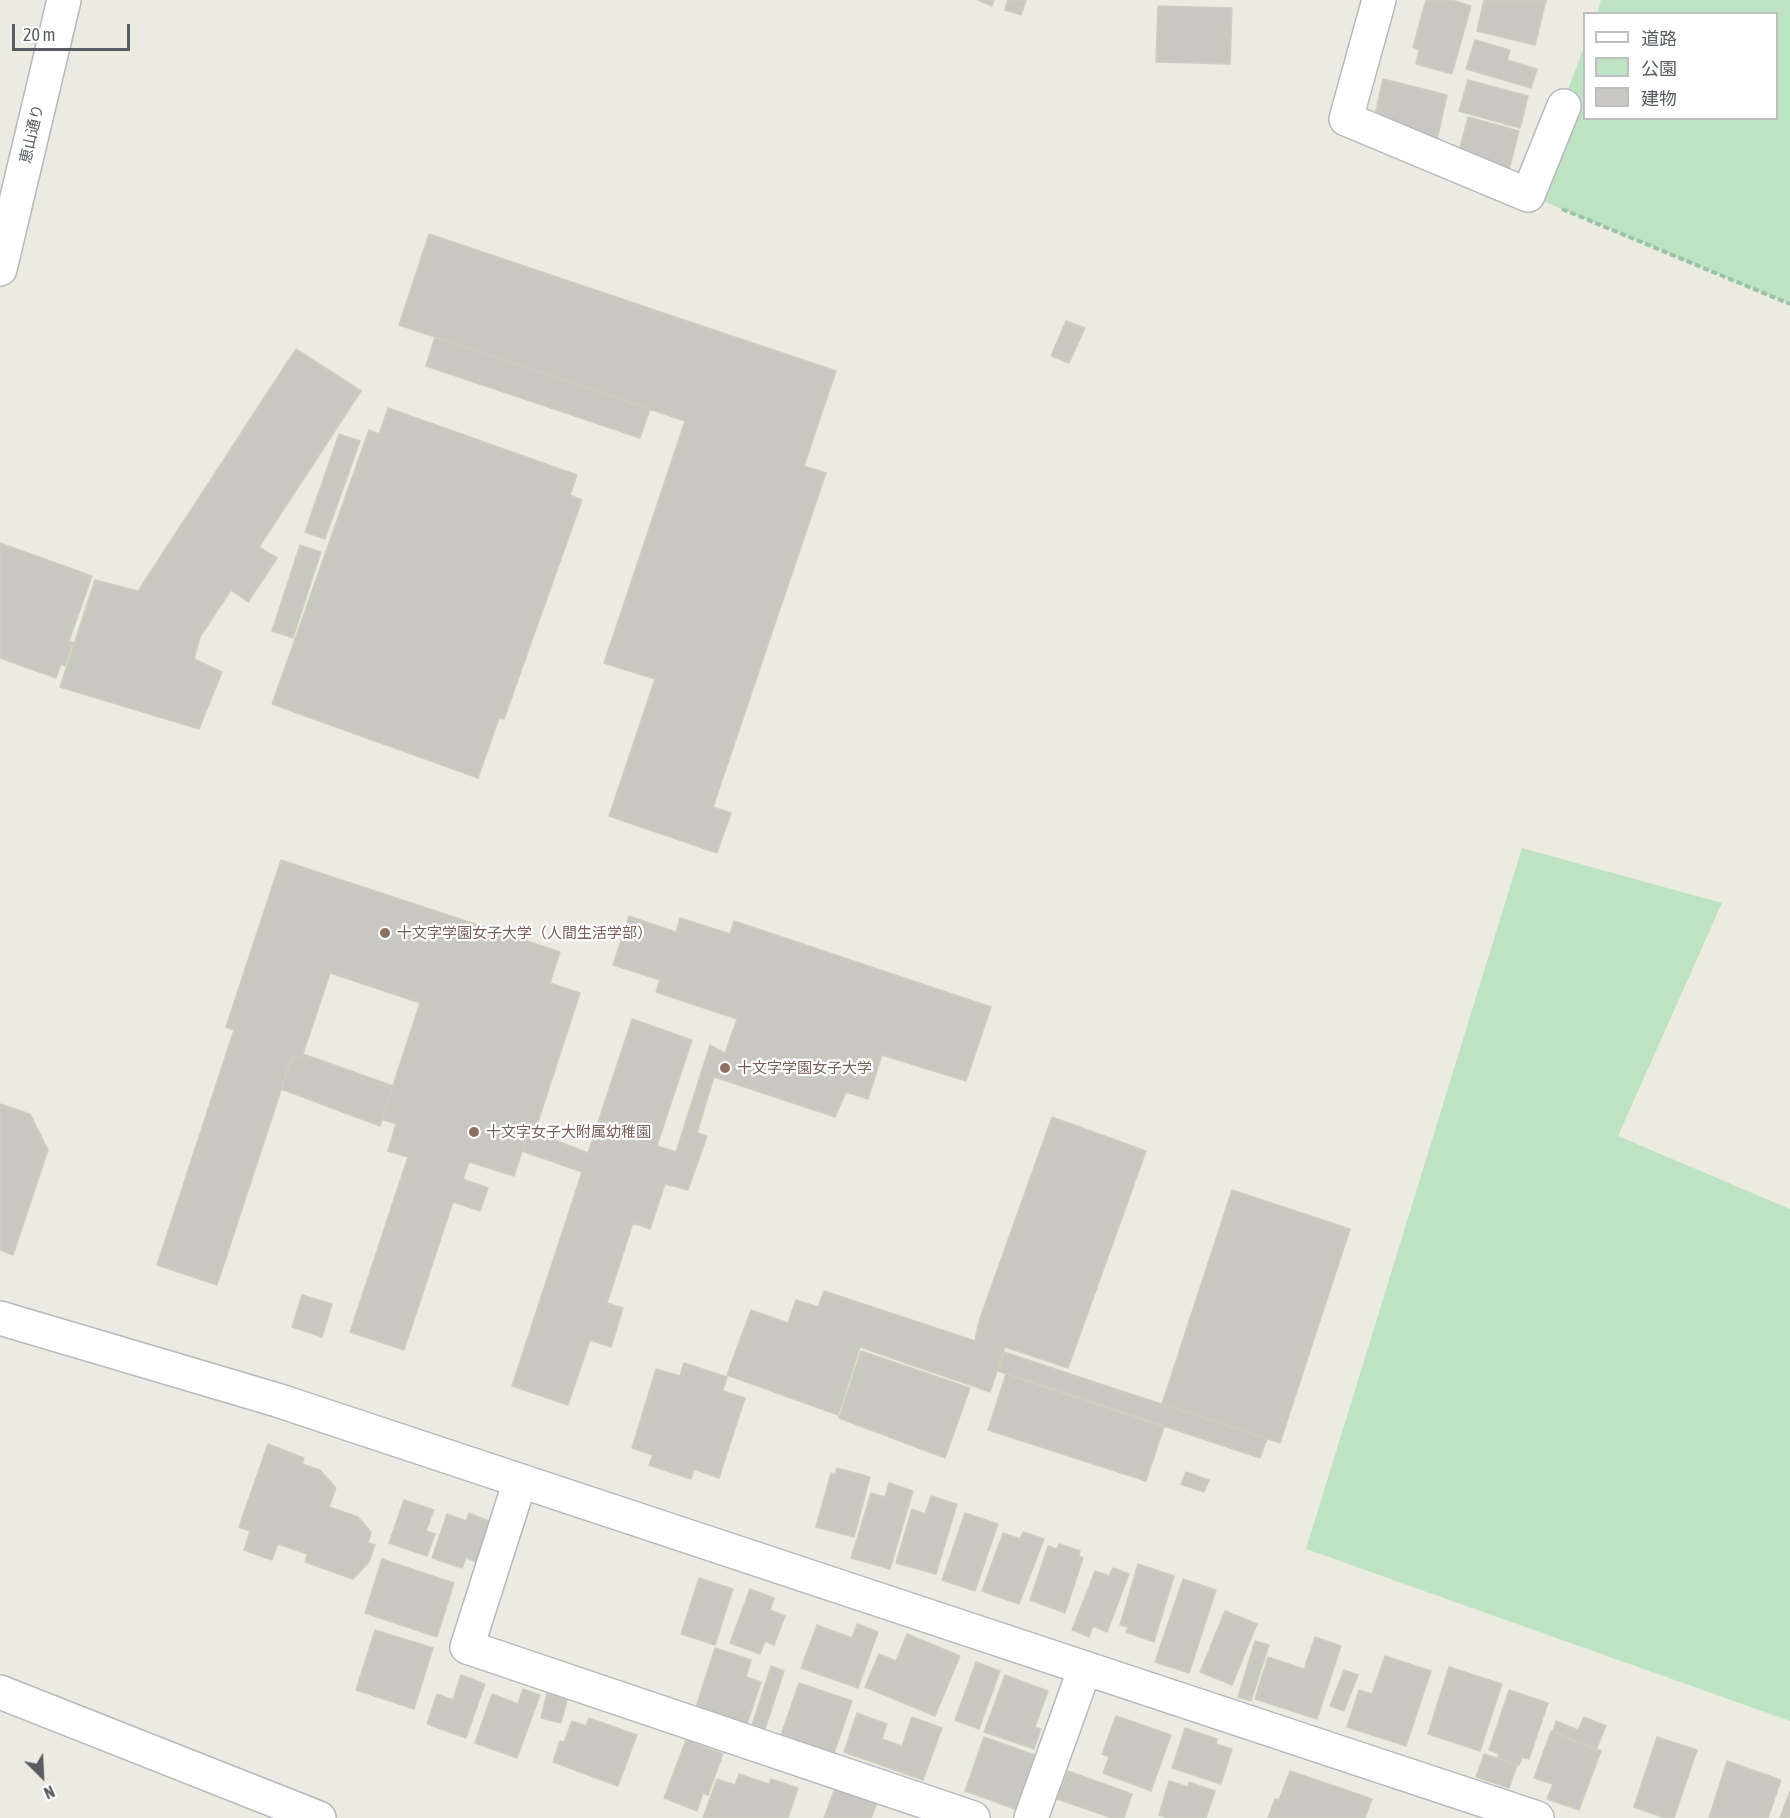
<!DOCTYPE html>
<html>
<head>
<meta charset="utf-8">
<style>
	body { margin:0 }
	#map { position:relative; width:1790px; height:1818px; overflow:hidden; background:#ecebe1; font-family:"Asap Condensed","Noto Sans JP",sans-serif }
	canvas { display:block }
	.legend { position:absolute; left:1583px; top:12px; width:195px; height:108px; box-sizing:border-box; background:#fff; border:2px solid #bdbec0; margin:0; padding:8px 10px; list-style:none; font-size:18px; color:#595c61 }
	.legend li { display:flex; align-items:center; gap:12px; height:30px }
	.legend b { width:30px; border:2px solid #bdbec0 }
	.north { position:absolute; left:12px; top:1746px; width:60px; height:60px; -webkit-text-stroke:4px #fff; paint-order:stroke; rotate:156deg; font-size:16px; font-weight:700; line-height:24px; text-align:center; color:#595c61 }
	.north::after { content:''; display:block; margin:auto; width:21px; height:27px; background:#595c61; clip-path:polygon(50% 0,100% 100%,50% 72%,0 100%) }
	.scale { position:absolute; left:12px; top:24px; width:118px; height:27px; box-sizing:border-box; border:3px solid #595c61; border-top:0; padding-left:8px; font-size:18px; line-height:21px; white-space:nowrap; color:#595c61; -webkit-text-stroke:4px #fff; paint-order:stroke }
</style>
</head>
<body>
<div id="map">
<canvas width="1790" height="1818"></canvas>
<ul class="legend">
<li><b style="height:8px;background:#fff"></b>道路</li>
<li><b style="height:16px;background:#bee3c2"></b>公園</li>
<li><b style="height:16px;background:#c8c7c0"></b>建物</li>
</ul>
<div class="north">N</div>
<div class="scale">20 m</div>
</div>
<script>
const c = document.querySelector('canvas').getContext('2d');
c.lineJoin = 'round';
function paint(path, color) { c.fillStyle = color; c.fill(path, 'evenodd'); }
function stroke(path, color, width, dash) { c.strokeStyle = color; c.lineWidth = width; c.lineCap = dash ? 'butt' : 'round'; c.setLineDash(dash || []); c.stroke(path); }
function label(font, color, halo, rows, align = 'center') {
  c.font = font + ' "Asap Condensed","Noto Sans JP",sans-serif'; c.lineWidth = 4.5; c.setLineDash([]); c.textBaseline = 'middle'; c.strokeStyle = halo; c.fillStyle = color; for (const [text, x, y, turn = 0] of rows) {
    c.save(); c.translate(x, y); c.rotate((+turn || 0) * Math.PI / 180); c.textAlign = isNaN(turn) ? turn : align; if (halo) c.strokeText(text, 0, 0); c.fillText(text, 0, 0); c.restore();
  }
}
const green = new Path2D(`
	M1601 0H1790V304L1528 195 1584 47V118H1776V14L1597 13Z
	M1522 848 1722 903 1618 1136 1790 1209V1721L1306 1549Z`);
const building = new Path2D(`
	M978 0H994L992 6Z
	M1008 0H1026L1021 15 1005 10Z
	M1426 0H1452L1471 6 1452 74 1416 64 1419 50 1413 47Z
	M1484 0H1546L1535 45 1477 31Z
	M1158 6 1232 8 1230 64 1156 62Z
	M1475 40 1510 50 1507 60 1537 69 1531 88 1466 69Z
	M1383 79 1447 95 1437 140 1373 124Z
	M1468 80 1528 96 1520 128 1459 111Z
	M1468 117 1519 131 1509 170 1458 156Z
	M429 234 836 371 804 466 826 473 713 807 731 813 717 853 609 816 655 679 604 663 685 421 399 325Z
	M1066 321 1085 328 1069 363 1051 356Z
	M435 337 650 409 640 438 426 366Z
	M296 349 361 391 259 547 277 558 248 602 231 590 200 637 194 659 222 672 199 729 60 687 95 580 138 591Z
	M388 408 577 475 570 495 582 500 504 719 499 718 478 778 272 704 369 430 379 434Z
	M339 434 360 441 325 539 305 532Z
	M0 543 92 576 69 641 73 642 65 666 61 664 56 678 0 658Z
	M300 545 321 552 293 638 272 631Z
	M281 860 560 952 550 983 580 993 535 1131 529 1130 514 1176 469 1162 463 1179 488 1188 480 1211 453 1202 404 1350 350 1332 408 1157 388 1151 396 1124 382 1119 420 1003 330 973 301 1060 292 1057 217 1285 157 1265 234 1030 226 1027Z
	M629 916 676 932 680 918 730 934 734 921 991 1007 966 1081 882 1055 868 1099 846 1092 835 1117 714 1077 697 1133 707 1136 688 1190 665 1184 650 1229 633 1223 607 1303 623 1308 611 1347 590 1340 568 1405 512 1386 582 1172 522 1151 529 1130 588 1153 632 1019 692 1040 657 1146 676 1152 710 1045 725 1053 737 1019 656 992 660 980 613 965Z
	M303 1054 393 1086 380 1126 281 1089 292 1057 301 1060Z
	M0 1104 30 1114 48 1150 13 1255 0 1250Z
	M1052 1117 1146 1151 1068 1368 1005 1347 990 1392 860 1347 838 1415 727 1375 751 1310 788 1323 796 1300 818 1307 824 1291 975 1341 979 1321Z
	M1232 1190 1350 1229 1280 1443 1162 1404Z
	M302 1295 332 1304 322 1337 292 1327Z
	M861 1351 970 1388 945 1458 839 1418Z
	M1004 1352 1267 1439 1260 1458 998 1371Z
	M684 1363 727 1377 723 1391 745 1398 719 1478 694 1469 691 1479 649 1465 653 1455 632 1448 656 1369 680 1376Z
	M1006 1374 1164 1427 1146 1481 988 1430Z
	M268 1444 304 1458 302 1464 320 1470 336 1488 329 1507 358 1517 371 1532 368 1543 375 1545 369 1562 353 1579 305 1562 307 1554 278 1544 272 1560 244 1550 250 1531 239 1527Z
	M837 1468 870 1477 854 1537 816 1527 831 1473 835 1474Z
	M1186 1472 1209 1480 1204 1492 1181 1484Z
	M889 1483 913 1491 890 1569 851 1558 871 1493 885 1497Z
	M931 1496 957 1504 936 1574 896 1563 912 1509 925 1514Z
	M404 1500 434 1510 426 1531 435 1534 427 1556 389 1543Z
	M469 1513 491 1522 476 1562 466 1558 462 1568 432 1558 447 1514 466 1521Z
	M965 1513 998 1524 975 1591 942 1580Z
	M1023 1532 1044 1539 1019 1604 982 1591 1003 1533 1020 1539Z
	M1059 1544 1080 1551 1079 1556 1083 1558 1065 1613 1030 1600 1048 1546 1057 1549Z
	M382 1559 454 1583 437 1637 365 1613Z
	M1138 1564 1174 1576 1154 1642 1126 1632 1128 1627 1120 1625Z
	M1113 1568 1129 1574 1107 1632 1093 1626 1089 1637 1072 1630 1095 1571 1109 1576Z
	M699 1578 733 1589 715 1645 681 1634Z
	M1183 1579 1216 1590 1189 1673 1155 1662Z
	M750 1589 774 1598 770 1610 785 1616 774 1645 765 1641 760 1654 730 1643Z
	M1225 1611 1257 1624 1232 1685 1200 1672Z
	M857 1624 878 1632 858 1688 801 1668 817 1625 852 1638Z
	M375 1630 433 1648 414 1709 356 1690Z
	M907 1634 960 1656 935 1716 865 1687 879 1654 896 1661Z
	M1315 1637 1341 1646 1317 1719 1255 1699 1268 1657 1304 1669Z
	M1255 1641 1269 1645 1251 1701 1238 1697Z
	M715 1648 751 1660 746 1677 761 1682 747 1724 696 1707Z
	M1385 1656 1431 1671 1406 1746 1347 1727 1359 1690 1372 1694Z
	M976 1662 1000 1671 979 1729 955 1720Z
	M771 1666 784 1671 764 1732 751 1728Z
	M1449 1667 1502 1684 1480 1751 1428 1734Z
	M1344 1670 1358 1675 1344 1711 1330 1706Z
	M461 1675 485 1684 466 1738 427 1724 437 1694 453 1700Z
	M1005 1675 1048 1691 1035 1727 1041 1729 1034 1749 984 1732Z
	M799 1683 852 1701 834 1753 781 1735Z
	M523 1689 540 1695 517 1758 475 1743 492 1694 518 1704Z
	M1509 1690 1548 1703 1529 1759 1522 1757 1519 1765 1498 1758 1499 1754 1489 1750Z
	M547 1693 567 1700 561 1723 541 1718Z
	M857 1713 887 1724 882 1739 902 1746 912 1717 942 1728 923 1780 844 1752Z
	M1116 1716 1171 1735 1151 1791 1103 1773 1109 1757 1102 1754Z
	M1584 1717 1606 1726 1596 1750 1553 1732 1556 1721 1578 1730Z
	M589 1718 637 1735 618 1786 553 1762 560 1741 564 1742 572 1721 586 1726Z
	M1185 1728 1217 1739 1216 1744 1232 1749 1221 1784 1172 1768Z
	M1551 1731 1601 1751 1579 1810 1547 1799 1553 1784 1534 1778Z
	M984 1737 1035 1755 1015 1809 965 1791Z
	M1657 1737 1697 1750 1674 1818H1665L1634 1807Z
	M686 1740 723 1754 708 1795 703 1793 697 1811 664 1798Z
	M1484 1754 1517 1765 1509 1788 1476 1777Z
	M1727 1761 1781 1780 1768 1818H1709Z
	M1068 1771 1132 1794 1124 1818H1112L1057 1799Z
	M1290 1771 1372 1799 1365 1818H1268L1275 1799 1279 1800Z
	M739 1774 769 1784 771 1779 798 1788 788 1818H703L717 1779 735 1785Z
	M1169 1781 1188 1787 1189 1782 1215 1791 1206 1818H1168L1159 1815Z
	M835 1788 877 1803 871 1818H824Z
	M1790 1791V1818H1780Z`);
const path = new Path2D(`
	M1562 209 1790 304`);
const street = new Path2D(`
	M1379 0 1346 119 1528 195 1564 106
	M0 269 64 0
	M0 1318 277 1400 1537 1818
	M520 1481 467 1647 973 1818
	M0 1692 319 1818
	M1031 1818 1085 1668`);
const markers = [
	[385,933,6,"#8d6e63"],
	[725,1068,6,"#8d6e63"],
	[474,1132,6,"#8d6e63"]
];
const streetNames = [
	["恵山通り",32,134,-77]
];
const educationNames = [
	["十文字学園女子大学（人間生活学部）",397,933],
	["十文字学園女子大学",737,1068],
	["十文字女子大附属幼稚園",486,1132]
];
paint(green, '#bee3c2');
paint(building, '#c8c7c0');
stroke(building, '#d0cdc0', 1.5);
stroke(street, '#b6b8bd', 36);
stroke(path, '#98c3a8', 4, [6, 3]);
stroke(street, '#fff', 33);
for (const [x, y, r, color] of markers) { const dot = new Path2D(); dot.arc(x, y, r, 0, 2 * Math.PI); c.fillStyle = color; c.fill(dot); stroke(dot, '#fff', 2); }
label('15px', '#595c61', '#fff', streetNames);
label('15px', '#785e54', '#fff', educationNames, 'left');
</script>
</body>
</html>
